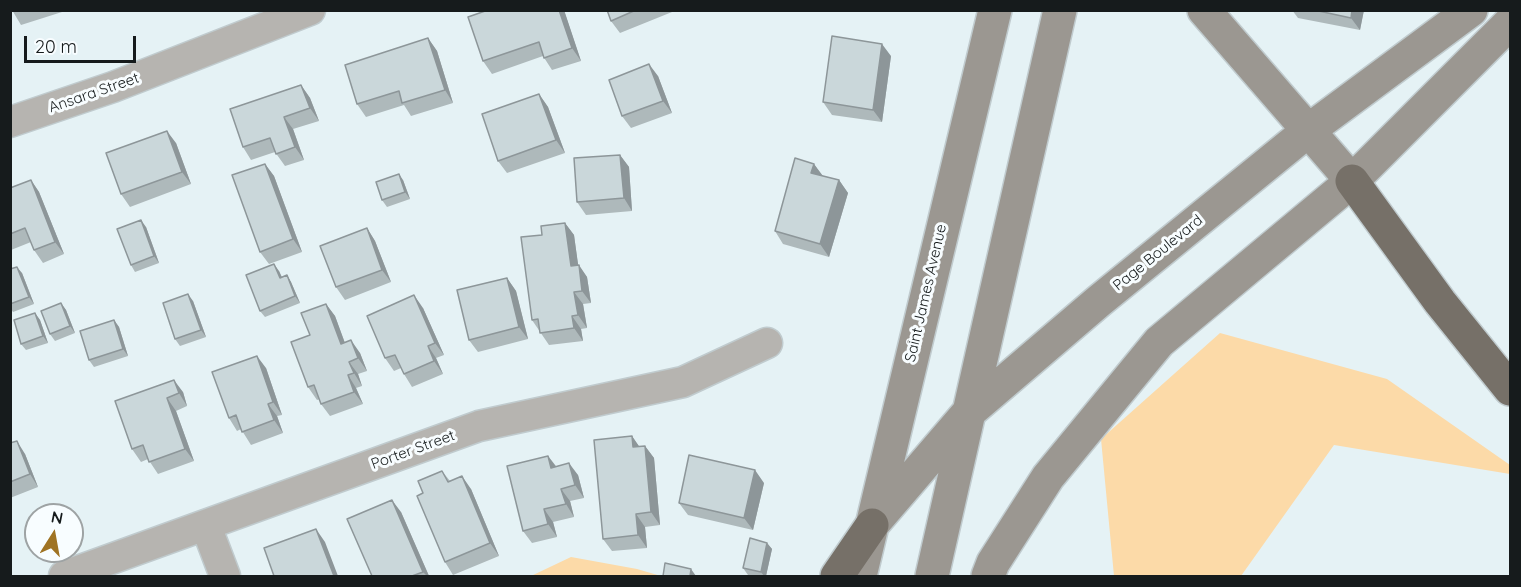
<!DOCTYPE html>
<html>
<head>
<meta charset="utf-8">
<style>
	body { margin:0 }
	#map { position:relative; width:1521px; height:587px; overflow:hidden; background:#e5f2f5; font-family:Quicksand,sans-serif }
	canvas { display:block }
	.frame { position:absolute; inset:0; border:12px solid #161b1c; pointer-events:none }
	.north { position:absolute; left:24px; top:503px; width:60px; height:60px; box-sizing:border-box; background:#f8fdff; border:2px solid #9ea3a4; border-radius:50%; rotate:11deg; font-size:16px; font-weight:700; line-height:24px; text-align:center; color:#161b1c }
	.north::after { content:''; display:block; margin:auto; width:21px; height:27px; background:#9f7323; clip-path:polygon(50% 0,100% 100%,50% 72%,0 100%) }
	.scale { position:absolute; left:24px; top:36px; width:112px; height:27px; box-sizing:border-box; border:3px solid #161b1c; border-top:0; padding-left:8px; font-size:18px; line-height:21px; white-space:nowrap; color:#161b1c; -webkit-text-stroke:4px #f8fdff; paint-order:stroke }
</style>
</head>
<body>
<div id="map">
<canvas width="1521" height="587"></canvas>
<div class="frame"></div>
<div class="north">N</div>
<div class="scale">20 m</div>
</div>
<script>
const c = document.querySelector('canvas').getContext('2d');
c.lineJoin = 'round';
function paint(path, color) { c.fillStyle = color; c.fill(path, 'evenodd'); }
function stroke(path, color, width, dash) { c.strokeStyle = color; c.lineWidth = width; c.lineCap = dash ? 'butt' : 'round'; c.setLineDash(dash || []); c.stroke(path); }
function label(font, color, halo, rows, align = 'center') {
  c.font = font + ' Quicksand,sans-serif'; c.lineWidth = 6; c.setLineDash([]); c.textBaseline = 'middle'; c.strokeStyle = halo; c.fillStyle = color; for (const [text, x, y, turn = 0] of rows) {
    c.save(); c.translate(x, y); c.rotate((+turn || 0) * Math.PI / 180); c.textAlign = isNaN(turn) ? turn : align; if (halo) c.strokeText(text, 0, 0); c.fillText(text, 0, 0); c.restore();
  }
}
const green = new Path2D(`
	M1220 333 1387 379 1510 465V474L1334 445 1241 576H1114L1101 439Z
	M571 557 637 569 661 576H531Z`);
const street = new Path2D(`
	M10 122 113 87 310 10
	M206 526 225 576
	M64 576 479 426 683 382 767 343`);
const secondary = new Path2D(`
	M1204 10 1352 181
	M872 525 968 413 1099 301 1309 130 1471 10
	M860 576 995 10
	M932 576 1060 10
	M988 576 993 563 1048 477 1159 342 1352 181 1510 23`);
const highway = new Path2D(`
	M1352 181 1440 302 1510 389
	M837 576 872 525`);
const wall = new Path2D(`
	M12 10H62V12L21 25Z
	M488 10H564L581 61 552 70 543 56 492 74 483 61Z
	M607 10H677L620 33 611 21Z
	M1292 10H1364L1360 30 1298 18Z
	M428 38 437 51 453 103 411 116 404 105 366 117 357 104Z
	M891 56 882 122 832 115 823 102Z
	M658 76 672 113 631 128 622 116Z
	M301 85 310 98 319 121 293 129 304 160 285 166 275 152 251 160 243 147Z
	M539 94 548 107 565 153 507 173 498 161Z
	M176 143 191 184 130 207 121 194Z
	M620 155 629 167 632 211 586 215 577 202Z
	M265 164 274 176 302 252 269 264 260 252Z
	M814 164 822 176 839 180 848 193 829 257 783 244 775 231Z
	M31 180 39 192 64 254 43 263 34 250 31 242 11 250 10 249V188Z
	M403 180 410 199 387 207 382 200Z
	M565 223 574 235 578 265 587 277 591 303 583 304 587 328 581 329 583 341 549 345 532 320 542 235Z
	M146 227 159 263 135 272 131 265Z
	M367 228 375 241 391 282 345 300 336 287Z
	M10 269 22 273 34 304 13 312 10 308Z
	M279 271 282 277 287 275 291 282 300 303 265 317 260 311Z
	M507 278 516 291 528 339 478 352 469 340Z
	M193 301 206 337 180 346 175 339Z
	M61 303 66 310 75 333 55 341 50 334Z
	M326 304 335 316 345 343 360 353 367 371 358 374 362 386 356 388 363 404 330 416 321 404 320 399 317 400 308 387 310 335Z
	M423 308 444 355 436 358 443 374 412 387 404 374 401 368 394 371 385 358Z
	M35 313 40 320 48 343 26 350 21 344Z
	M114 320 119 327 128 356 94 367 89 360Z
	M266 368 282 415 277 416 283 433 251 445 241 429 237 431 229 418Z
	M183 392 187 406 176 411 194 461 158 474 148 459 141 462 132 449 115 401Z
	M632 436 639 447 645 446 654 458 660 525 645 527 647 548 612 551 603 539Z
	M10 443 25 454 38 487 10 498Z
	M548 456 556 466 578 475 584 498 570 501 574 517 553 522 557 537 532 543 523 531Z
	M442 471 450 481 471 489 499 556 453 575 445 562 423 493Z
	M764 483 753 530 688 515 679 503Z
	M401 512 429 576H372Z
	M767 543 772 549 766 576H757L748 575 743 568Z`);
const shadedWall = new Path2D(`
	M559 10H564L581 61 572 48Z
	M1352 10H1364L1360 30 1351 18Z
	M428 38 437 51 453 103 445 90Z
	M882 44 891 56 882 122 873 110Z
	M649 64 658 76 672 113 663 101Z
	M301 85 310 98 319 121 310 108Z
	M539 94 548 107 565 153 556 140Z
	M284 117 293 129 304 160 295 147Z
	M167 131 176 143 191 184 182 172Z
	M620 155 629 167 632 211 624 198Z
	M265 164 274 176 302 252 293 239Z
	M814 164 823 176 811 173Z
	M399 174 403 180 410 199 405 192Z
	M31 180 39 192 64 254 55 242Z
	M839 180 848 193 829 257 820 244Z
	M141 220 146 227 159 263 154 256Z
	M565 223 574 235 580 278 571 266Z
	M367 228 375 241 391 282 382 270Z
	M274 264 279 271 285 285 280 278Z
	M579 265 587 277 591 303 582 291Z
	M17 267 22 273 34 304 29 297Z
	M287 275 291 282 300 303 295 296Z
	M507 278 516 291 528 339 519 327Z
	M574 292 583 304 587 328 578 315Z
	M188 294 193 301 206 337 201 330Z
	M414 295 423 308 444 355 435 343Z
	M61 303 66 310 75 333 70 326Z
	M326 304 335 316 350 357 341 344Z
	M35 313 40 320 48 343 43 336Z
	M572 316 581 329 583 341 574 328Z
	M114 320 119 327 128 356 123 349Z
	M351 340 360 353 367 371 358 358Z
	M428 346 436 358 443 374 434 361Z
	M257 356 266 368 282 415 273 402Z
	M349 362 358 374 362 386 354 373Z
	M348 375 356 388 363 404 354 392Z
	M174 380 183 392 187 406 179 393Z
	M167 398 176 411 194 461 185 449Z
	M268 404 277 416 283 433 274 420Z
	M632 436 641 449 633 447Z
	M17 441 25 454 38 487 30 474Z
	M645 446 654 458 660 525 651 512Z
	M548 456 557 468H551Z
	M569 463 578 475 584 498 575 485Z
	M755 470 764 483 753 530 744 518Z
	M462 476 471 489 499 556 490 543Z
	M561 489 570 501 574 517 566 504Z
	M392 500 401 512 429 576H427L423 572Z
	M544 509 553 522 557 537 548 524Z
	M636 514 645 527 647 548 638 535Z
	M316 529 325 542 338 576H334Z
	M767 543 772 549 766 576H764L761 572Z
	M691 569 696 576H690Z`);
const building = new Path2D(`
	M488 10H559L572 48 544 58 539 42 483 61 468 17Z
	M607 10H636L611 21Z
	M1314 10H1352L1351 18Z
	M832 36 882 44 873 110 823 102Z
	M428 38 445 90 402 103 399 91 357 104 345 65Z
	M649 64 663 101 622 116 609 80Z
	M301 85 310 108 284 117 295 147 276 154 270 138 243 147 230 109Z
	M539 94 556 140 498 161 482 114Z
	M167 131 182 172 121 194 106 153Z
	M620 155 624 198 577 202 574 158Z
	M795 158 814 164 811 173 839 180 820 244 775 231Z
	M265 164 293 239 260 252 232 175Z
	M399 174 405 192 382 200 376 182Z
	M31 180 55 242 34 250 25 228 10 234V188Z
	M141 220 154 256 131 265 117 229Z
	M565 223 571 266 579 265 582 291 574 292 578 315 572 316 574 328 540 333 538 319 532 320 521 237 542 235 541 226Z
	M367 228 382 270 336 287 320 246Z
	M274 264 280 278 287 275 295 296 260 311 246 275Z
	M17 267 29 297 10 304V269Z
	M507 278 519 327 469 340 457 290Z
	M188 294 201 330 175 339 163 303Z
	M414 295 435 343 428 346 434 361 404 374 395 355 385 358 367 316Z
	M61 303 70 326 50 334 41 311Z
	M326 304 341 344 351 340 358 358 349 362 354 373 348 375 354 392 321 404 314 385 308 387 291 342 310 335 301 313Z
	M35 313 43 336 21 344 14 320Z
	M114 320 123 349 89 360 80 331Z
	M257 356 273 402 268 404 274 420 242 432 236 415 229 418 212 372Z
	M174 380 179 393 167 398 185 449 149 462 143 445 132 449 115 401Z
	M632 436 633 447 645 446 651 512 636 514 638 535 603 539 594 440Z
	M17 441 30 474 10 482V443Z
	M689 455 755 470 744 518 679 503Z
	M548 456 551 468 569 463 575 485 561 489 566 504 544 509 548 524 523 531 507 466Z
	M442 471 448 482 462 476 490 543 445 562 417 496 423 493 418 481Z
	M392 500 423 572 412 576H372L347 519Z
	M316 529 334 576H274L264 548Z
	M750 538 767 543 761 572 743 568Z
	M665 563 691 569 690 576H663Z`);
const streetNames = [
	["Ansara Street",94,93,-19],
	["Page Boulevard",1158,253,-39],
	["Saint James Avenue",926,293,-77],
	["Porter Street",413,450,-20]
];
paint(green, '#fcdaa8');
stroke(street, '#c0cbce', 33);
stroke(secondary, '#c0cbce', 36);
stroke(highway, '#c0cbce', 36);
stroke(street, '#b6b4b0', 30);
stroke(secondary, '#9b9791', 33);
stroke(highway, '#767068', 33);
paint(wall, '#aeb9bb');
paint(shadedWall, '#8d9699');
paint(building, '#cad7da');
stroke(building, '#8d9699', 1.5);
label('15px', '#161b1c', '#f8fdff', streetNames);
</script>
</body>
</html>
